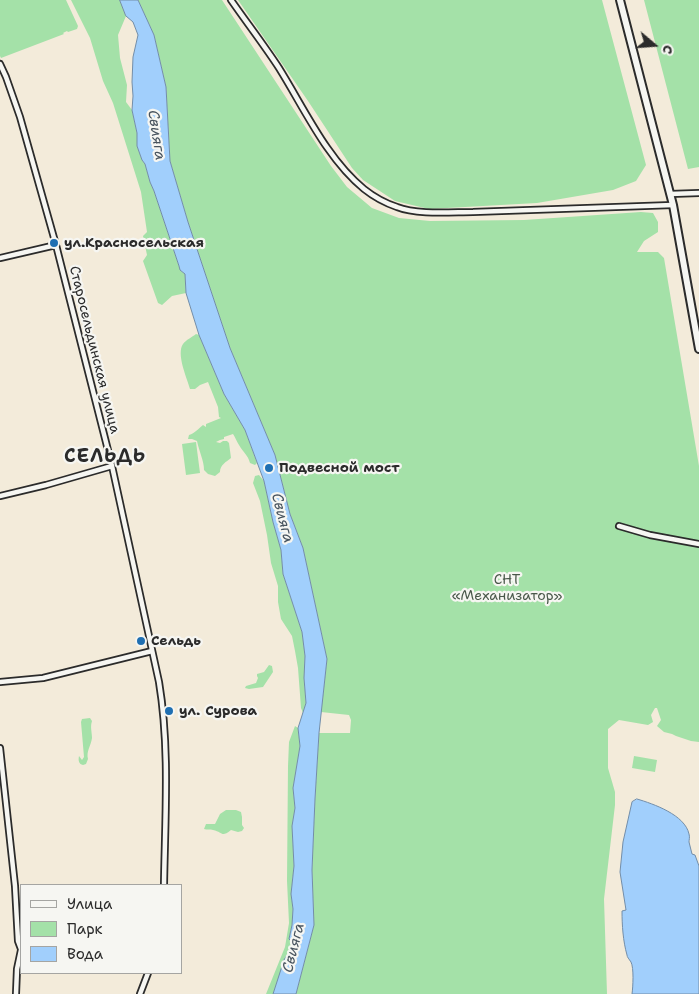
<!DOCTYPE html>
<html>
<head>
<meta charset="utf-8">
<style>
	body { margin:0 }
	#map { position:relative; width:699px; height:994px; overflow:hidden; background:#f3ebda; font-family:"Shantell Sans",sans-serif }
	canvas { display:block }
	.legend { position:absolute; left:20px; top:884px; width:162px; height:90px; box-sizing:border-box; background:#f6f6f2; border:1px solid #a5a5a2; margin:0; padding:6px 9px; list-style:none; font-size:15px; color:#2b2b2b }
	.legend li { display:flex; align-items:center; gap:10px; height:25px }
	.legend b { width:25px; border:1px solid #a5a5a2 }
	.north { position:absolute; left:629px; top:20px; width:50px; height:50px; -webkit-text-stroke:4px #f6f6f2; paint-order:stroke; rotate:108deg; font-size:14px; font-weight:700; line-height:20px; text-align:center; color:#2b2b2b }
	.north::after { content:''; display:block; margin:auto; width:18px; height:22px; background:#2b2b2b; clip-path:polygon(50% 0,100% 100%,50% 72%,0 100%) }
</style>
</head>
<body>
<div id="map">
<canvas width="699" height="994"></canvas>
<ul class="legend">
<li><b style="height:6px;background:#f6f6f2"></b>Улица</li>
<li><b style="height:14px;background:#a4e1a8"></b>Парк</li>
<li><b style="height:14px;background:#a1cffc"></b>Вода</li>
</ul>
<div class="north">С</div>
</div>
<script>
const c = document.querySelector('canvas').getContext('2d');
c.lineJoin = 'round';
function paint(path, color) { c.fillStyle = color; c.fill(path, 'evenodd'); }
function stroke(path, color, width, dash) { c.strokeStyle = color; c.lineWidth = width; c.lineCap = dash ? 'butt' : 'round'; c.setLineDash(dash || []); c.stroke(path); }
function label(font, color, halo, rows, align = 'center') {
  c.font = font + ' "Shantell Sans",sans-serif'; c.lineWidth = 4.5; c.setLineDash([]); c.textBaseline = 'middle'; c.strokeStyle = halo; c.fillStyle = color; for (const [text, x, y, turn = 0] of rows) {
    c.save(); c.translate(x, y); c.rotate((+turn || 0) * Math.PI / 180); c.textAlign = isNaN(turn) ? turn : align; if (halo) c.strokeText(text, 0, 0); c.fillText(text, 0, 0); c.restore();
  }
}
const green = new Path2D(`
	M0 0H66L78 26 77 29 68 32 67 31 63 33 64 34 1 58 0 56Z
	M71 0H120L126 16 118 35 120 58 127 85 126 102 132 110 137 133V146L142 160 145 164 150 182 154 191 179 266 180 270 185 274 186 293 172 296 162 305 158 303 143 261 147 255 143 236 147 232 141 192 113 103 103 81 90 38Z
	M138 0H222L331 166 347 187 372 208 399 218 430 221 524 220 641 212 653 213 658 222V232L644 241 637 252H658L664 258 699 466V742L691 741 676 736 672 734 664 732 657 726 661 720 657 708H655L651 715 653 722 648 725 619 720 608 729V768L615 792V805L604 899 607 994H296L314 925 312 870 315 799 319 733H350L351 720 349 715 321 712 327 659 303 548 290 514 275 455 230 348 188 222 170 161 166 87 154 35Z
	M238 0H602L646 165 636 181 613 190 537 203 429 209 395 201 363 180 352 168 308 101Z
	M644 0H699V167L688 169Z
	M196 334 199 335 224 394 245 430 257 463 255 465 250 463C248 455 243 452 239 445 237 442 235 437 233 434L224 437V439L220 440 216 442 220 443 223 441H227L229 443 231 458C226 462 220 465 220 472L215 476 208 474 204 470C204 461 199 451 197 441L192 439H188L189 435C195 433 198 429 203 425L206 427V424L221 418 219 417 218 407 208 382 200 385 195 389H190C187 378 176 354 183 344 186 340 192 337 196 334Z
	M196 442 200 473 186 475 182 444Z
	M259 475 264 481 273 522 281 550 283 574 302 632 305 656 304 678 306 703 303 713 301 708 298 668 295 651 292 636 281 619 278 602V586L271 563 267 535 260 501 253 483 255 476Z
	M269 665 272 666 273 672 263 687 249 689 245 688 246 686 256 683 258 678 257 676V674L264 672Z
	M82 719 90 718 92 721C90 727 92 732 92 738 91 746 86 751 88 759L86 764 83 765C79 764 78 761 79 756L82 760 84 757 81 722Z
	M295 726 298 728 300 746 293 788 295 808 292 826 294 866 291 894 293 909 292 924 289 939 295 945 294 951 287 955 273 994H266L285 947 289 923 287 881 288 766 289 742Z
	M634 756 657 760 655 772 632 768Z
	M226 810H236L241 812 242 817V825L244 828 242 831 238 832 231 830C221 838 223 832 213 830 210 829 207 830 204 829L206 824H215L220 814Z`);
const water = new Path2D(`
	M120 0H138L154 35 166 87 170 161 188 222 230 348 275 455 290 514 303 548 327 659 319 733 315 799 312 870 314 925 296 994H273L284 960 287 955 294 951 295 945 289 939 292 925 293 909 291 894 294 866 292 826 295 808 293 788 300 746 298 728 306 703 304 678 305 656 302 632 283 574 281 550 273 522 264 481 245 430 224 394 199 335 186 293 185 274 180 270 179 266 154 191 150 182 145 164 142 160 137 146V133L132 110 133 96 132 82 133 57 138 35 133 22 126 16Z
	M637 799C654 804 685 815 689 834 690 837 689 840 689 842 690 846 691 850 692 854L695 855 699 866V994H632C633 987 634 968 631 962 629 959 627 957 627 955 623 941 622 925 622 911L626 910 620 872 623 842 632 802Z`);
const minor = new Path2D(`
	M231 0C247 23 264 45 279 68 304 108 327 159 364 189 374 197 385 203 397 207 417 215 451 212 473 212L673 205
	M0 64 6 77 20 117 56 245 112 466 159 682C170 748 165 818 164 885
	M670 194 699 193
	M0 258 56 245
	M0 496 46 485 112 466
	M619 526 650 535 699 544
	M0 682 43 678 152 651
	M0 748 15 886 18 941 21 949
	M16 994 17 969 21 950
	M140 994 148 973`);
const secondary = new Path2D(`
	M620 0 673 205 699 349`);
const markers = [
	[54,243,5,"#1f6fb2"],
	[269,468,5,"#1f6fb2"],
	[141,641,5,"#1f6fb2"],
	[169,711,5,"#1f6fb2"]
];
const poiNames = [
	["ул.Красносельская",64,243],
	["Подвесной мост",279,468],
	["Сельдь",151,641],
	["ул. Сурова",179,711]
];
const streetNames = [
	["Старосельдинская улица",94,350,76]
];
const parkNames = [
	["СНТ",507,580],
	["«Механизатор»",507,596]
];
const waterNames = [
	["Свияга",156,135,81],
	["Свияга",282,518,75],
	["Свияга",294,948,-76]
];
const districtNames = [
	["СЕЛЬДЬ",105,457]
];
paint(green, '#a4e1a8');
paint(water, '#a1cffc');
stroke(water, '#728da8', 1);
stroke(minor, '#2b2b2b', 8);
stroke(secondary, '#2b2b2b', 10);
stroke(minor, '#f6f6f2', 4.5);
stroke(secondary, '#f6f6f2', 6);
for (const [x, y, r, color] of markers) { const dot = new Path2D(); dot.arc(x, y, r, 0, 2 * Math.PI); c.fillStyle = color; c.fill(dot); stroke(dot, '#f6f6f2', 2); }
label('bold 14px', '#2b2b2b', '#f6f6f2', poiNames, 'left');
label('14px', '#2b2b2b', '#f6f6f2', streetNames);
label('14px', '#49584a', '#f6f6f2', parkNames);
label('italic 15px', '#48545f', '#f6f6f2', waterNames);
c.letterSpacing = '1px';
label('bold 19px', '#2b2b2b', '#f6f6f2', districtNames);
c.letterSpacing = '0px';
</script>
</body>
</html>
